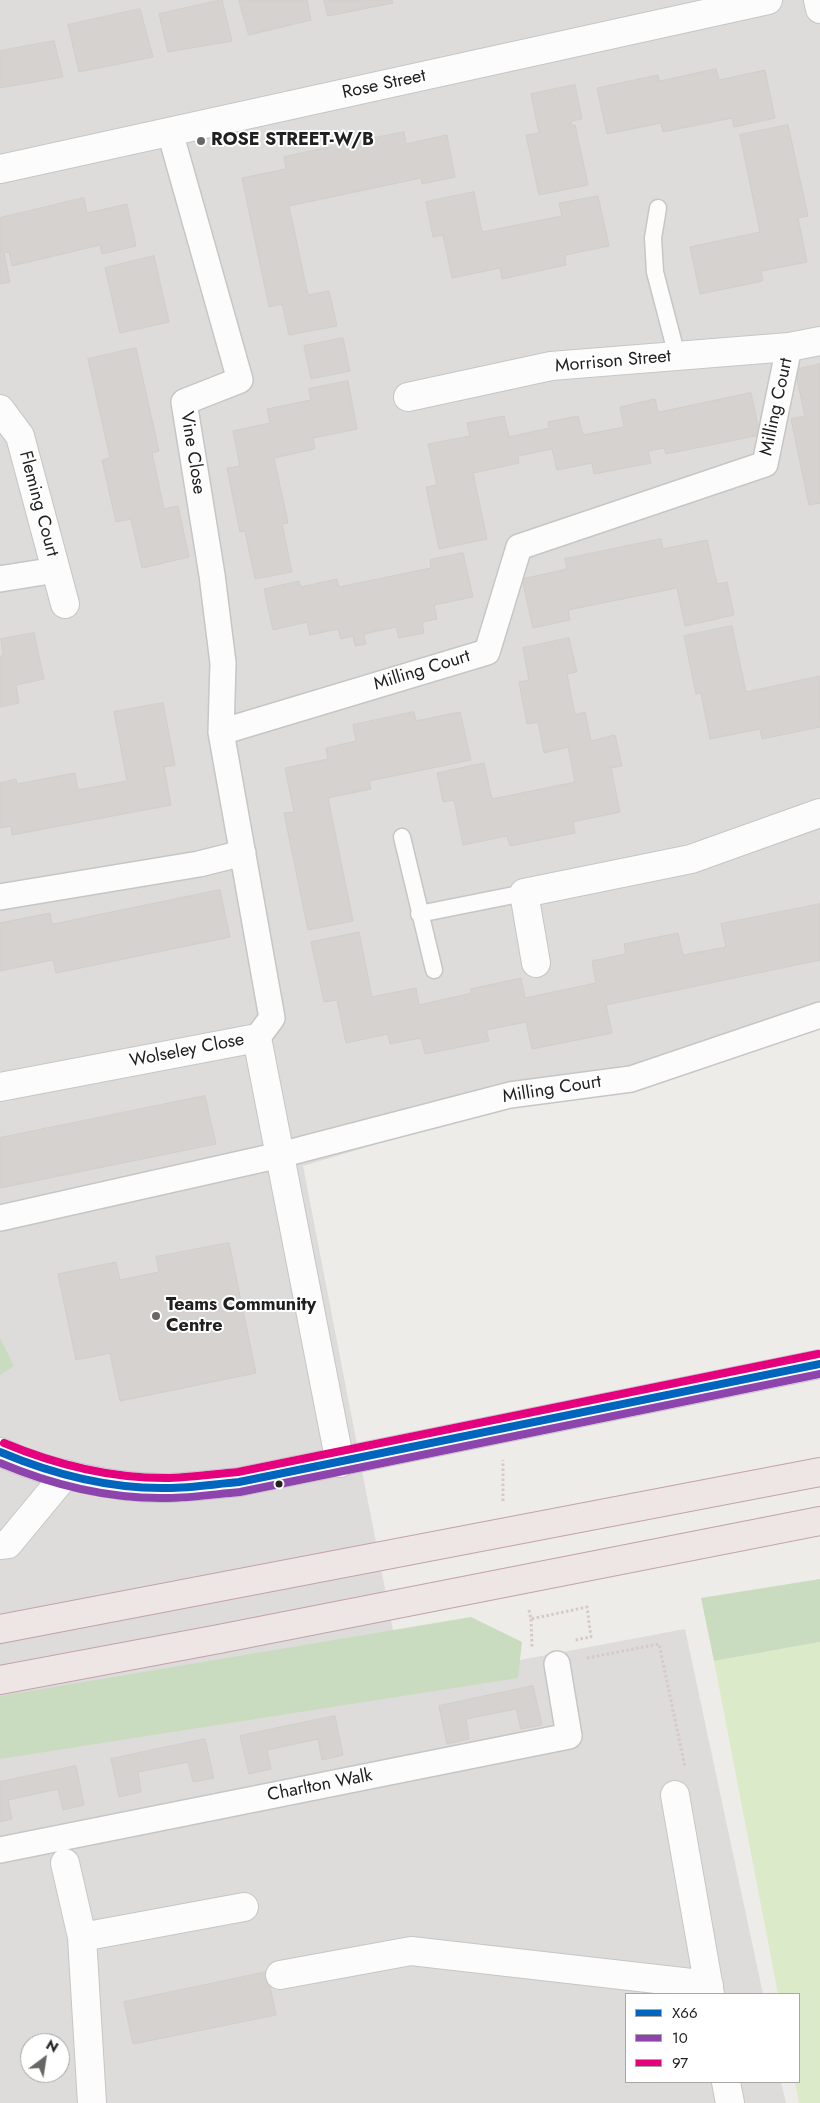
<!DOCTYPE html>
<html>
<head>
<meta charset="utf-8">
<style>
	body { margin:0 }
	#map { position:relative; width:820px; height:2103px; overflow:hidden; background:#eeece9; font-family:Jost,sans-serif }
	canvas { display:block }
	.legend { position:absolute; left:625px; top:1993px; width:175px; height:90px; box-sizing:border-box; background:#fff; border:1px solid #a6a6a6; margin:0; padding:6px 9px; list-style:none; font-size:15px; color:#202020 }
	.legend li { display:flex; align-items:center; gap:10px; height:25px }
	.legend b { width:25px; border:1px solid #a6a6a6 }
	.north { position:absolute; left:20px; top:2033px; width:50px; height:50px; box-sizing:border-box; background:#fff; border:1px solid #a6a6a6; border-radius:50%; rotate:31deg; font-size:14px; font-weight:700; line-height:20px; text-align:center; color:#202020 }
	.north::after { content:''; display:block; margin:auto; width:18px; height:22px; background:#686766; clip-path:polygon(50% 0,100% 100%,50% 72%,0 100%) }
</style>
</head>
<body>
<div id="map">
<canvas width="820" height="2103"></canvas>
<ul class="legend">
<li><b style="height:6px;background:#0065bd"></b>X66</li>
<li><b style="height:6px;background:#8e44ad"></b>10</li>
<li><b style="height:6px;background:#e5007d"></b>97</li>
</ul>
<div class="north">N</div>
</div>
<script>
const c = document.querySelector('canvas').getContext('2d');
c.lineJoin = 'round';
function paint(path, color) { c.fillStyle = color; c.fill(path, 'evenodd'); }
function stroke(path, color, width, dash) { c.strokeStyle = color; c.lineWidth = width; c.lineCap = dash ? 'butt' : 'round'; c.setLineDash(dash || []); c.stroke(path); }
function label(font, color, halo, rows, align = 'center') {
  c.font = font + ' Jost,sans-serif'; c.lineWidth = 4; c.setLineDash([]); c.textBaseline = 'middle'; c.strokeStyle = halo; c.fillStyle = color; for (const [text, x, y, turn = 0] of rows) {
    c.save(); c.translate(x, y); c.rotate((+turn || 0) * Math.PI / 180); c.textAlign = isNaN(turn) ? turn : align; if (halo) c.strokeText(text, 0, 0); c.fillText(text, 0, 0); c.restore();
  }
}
const residential = new Path2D(`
	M0 0H820V1013L303 1166 403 1682 685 1629 763 1994H626V2082H781L786 2103H0ZM30 2043H60V2073H30Z`);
const grass = new Path2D(`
	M820 1642V2103H799L795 2082H799V1994H778L714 1661Z`);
const forest = new Path2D(`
	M0 1338 14 1366 0 1375Z
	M820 1579V1642L714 1661 701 1598Z
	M471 1617 522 1642 518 1678 0 1759V1696Z`);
const building = new Path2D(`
	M222 0 232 41 168 52 159 14Z
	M239 0H307L311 20 249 35Z
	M324 0H392L393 3 328 16Z
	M140 9 153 57 79 72 68 25Z
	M54 41 63 77 0 88V51Z
	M716 69 719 80 765 70 775 118 734 127 732 118 663 132 661 123 607 134 597 88 658 75 659 81Z
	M575 85 582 119 571 121 572 126 575 125 588 185 539 195 526 135 539 133 531 94Z
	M788 125 808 216 798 218 807 262 761 271 763 281 700 294 690 247 760 232 740 135Z
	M404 132 406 144 447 135 455 177 422 184 421 178 289 206 308 295 329 291 337 326 289 335 282 304 269 307 242 178 286 169 284 157Z
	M474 192 482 232 562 216 559 203 598 196 609 246 565 255 566 265 502 279 500 268 452 278 443 235 433 237 426 202Z
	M84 198 87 213 127 204 136 246 102 254 100 245 12 266 9 252 4 253 10 282 0 284V218Z
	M154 256 169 322 120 333 105 268Z
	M343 338 350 371 311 379 304 346Z
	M136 348 159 451 152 453 164 509 178 506 189 557 142 568 131 519 116 522 102 460 110 458 88 359Z
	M820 364V503L809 505 791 419 805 416 795 370Z
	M348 381 357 429 313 438 315 449 274 458 288 523 282 524 292 572 255 579 245 531 240 532 227 468 240 466 233 431 270 423 267 409 311 400 309 389Z
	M751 393 760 435 666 454 664 448 648 451 651 463 594 474 592 463 557 470 552 449 518 456 519 463 473 473 487 539 439 549 426 487 437 485 428 444 470 436 467 423 504 416 509 437 549 428 548 422 578 416 583 435 624 427 620 407 655 399 658 412Z
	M661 539 663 549 707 540 717 584 727 582 734 615 685 626 677 588 568 610 570 620 533 628 522 579 567 569 565 559Z
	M463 553 473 597 434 605 437 619 422 622 424 633 399 638 396 627 364 634 366 644 355 646 353 636 341 639 338 629 310 635 307 622 273 630 264 589 299 581 301 587 337 579 339 587 431 568 430 560Z
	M732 626 746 692 820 676V727L762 739 760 729 710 739 701 693 696 694 684 636Z
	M34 633 44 679 16 685 19 703 0 707V656H3L1 639Z
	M569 638 577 672 567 674 575 715 585 712 591 741 615 735 622 766 611 768 620 812 573 822 575 833 510 846 507 836 463 845 454 800 443 802 437 773 484 763 492 799 575 782 568 747 544 753 538 722 527 724 519 682 529 680 523 648Z
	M163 703 175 765 164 767 171 805 12 835 11 826 0 828V783L16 779 17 784 75 773 78 790 127 781 114 712Z
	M414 712 416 721 460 712 471 760 369 781 371 789 328 798 353 921 308 930 284 813 294 812 285 768 328 759 326 748 356 741 353 725Z
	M220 890 230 937 56 973 53 960 0 971V923L50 913 52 924Z
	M820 904V960L606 1005 612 1033 532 1049 526 1022 486 1030 489 1041 425 1054 421 1038 390 1044 388 1034 346 1043 337 1000 324 1002 311 942 359 932 372 997 416 988 419 1005 472 993 470 989 521 978 525 998 596 983 592 961 626 954 624 944 678 933 683 955 726 947 721 924Z
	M205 1096 216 1144 0 1188V1138Z
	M229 1243 256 1373 120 1401 110 1353 76 1360 58 1274 116 1262 120 1280 159 1272 156 1257Z
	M533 1686 542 1725 521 1729 516 1709 466 1719 469 1739 447 1744 439 1706Z
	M335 1716 343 1755 322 1760 318 1739 267 1750 271 1769 249 1774 240 1736Z
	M205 1739 214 1778 193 1782 188 1762 138 1772 141 1792 119 1797 111 1759Z
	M76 1766 84 1805 63 1810 58 1789 8 1800 12 1819 0 1822V1782Z
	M267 1972 276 2015 133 2044 124 2002Z`);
const path = new Path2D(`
	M503 1501V1460
	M529 1610 531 1619 587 1607 591 1637 575 1640
	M531 1619 532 1647
	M587 1658 659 1644 685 1767`);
const service = new Path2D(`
	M658 208 653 238 655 272 677 356
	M402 837 434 970
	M419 914 524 893`);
const pedestrian = new Path2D(`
	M170 132 240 380 184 402 212 575 223 663 221 732
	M0 579 56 570
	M0 897 199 864 243 853
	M257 1038 272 1018 221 732 487 652 519 547 765 464 789 347
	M0 1218 280 1155 510 1095 631 1079 820 1015
	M0 1850 569 1736 557 1664`);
const minor = new Path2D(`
	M818 0 820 9
	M408 397 551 366 789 347 820 341
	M0 409 20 436 65 604
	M536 963 524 893 691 859 820 813
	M0 1087 257 1038 340 1463
	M0 1545 8 1544 66 1474
	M675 1795 710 1994
	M65 1863 82 1937 92 2103
	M82 1937 244 1907
	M280 1975 411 1951 709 1985
	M726 2082 730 2103`);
const tertiary = new Path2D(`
	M0 169 768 0
	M0 1452C44 1473 118 1489 167 1488 191 1487 215 1484 239 1482L820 1364`);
const trunk = new Path2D(`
	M0 1629 820 1472
	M0 1680 219 1639 820 1521`);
const bus1 = new Path2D(`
	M0 1452C52 1474 110 1489 167 1488 191 1488 215 1484 239 1482L820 1364`);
const bus2 = new Path2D(`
	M0 1463C52 1485 111 1499 167 1498 192 1498 216 1494 240 1492L820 1374`);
const bus3 = new Path2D(`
	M4 1443C54 1464 110 1478 165 1478 189 1478 213 1474 238 1472L818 1354`);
const markers = [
	[201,141,5,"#686766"],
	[156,1316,5,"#686766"],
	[279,1484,4.5,"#202020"]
];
const streetNames = [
	["Rose Street",384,85,-12],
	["Morrison Street",613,362,-5],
	["Milling Court",777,407,-78],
	["Vine Close",192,453,81],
	["Fleming Court",38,504,75],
	["Milling Court",422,671,-17],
	["Wolseley Close",187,1051,-11],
	["Milling Court",552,1090,-9],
	["Charlton Walk",320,1786,-11]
];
const poiNames = [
	["ROSE STREET-W/B",211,141],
	["Teams Community",166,1306],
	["Centre",166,1327]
];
paint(residential, '#dddcda');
paint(grass, '#dbeac9');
paint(forest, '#cadcbf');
paint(building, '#d5d2d0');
stroke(building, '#d1ceca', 1);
stroke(service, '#c7c6c5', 19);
stroke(pedestrian, '#c7c6c5', 28);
stroke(minor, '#c7c6c5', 30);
stroke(tertiary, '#c7c6c5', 30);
stroke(trunk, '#c3a1ab', 30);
stroke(path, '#d7c9c8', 3, [2.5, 2.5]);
stroke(service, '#fcfcfc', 16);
stroke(pedestrian, '#fcfcfc', 25);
stroke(minor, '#fcfcfc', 28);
stroke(tertiary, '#fcfcfc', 28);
stroke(trunk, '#eee6e4', 28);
stroke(bus1, '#0065bd', 8);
stroke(bus2, '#8e44ad', 8);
stroke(bus3, '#e5007d', 8);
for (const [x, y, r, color] of markers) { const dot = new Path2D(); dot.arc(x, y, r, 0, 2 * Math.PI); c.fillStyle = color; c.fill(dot); stroke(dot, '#fff', 2); }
label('18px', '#202020', '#fff', streetNames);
label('bold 18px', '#202020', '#fff', poiNames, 'left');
</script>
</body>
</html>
